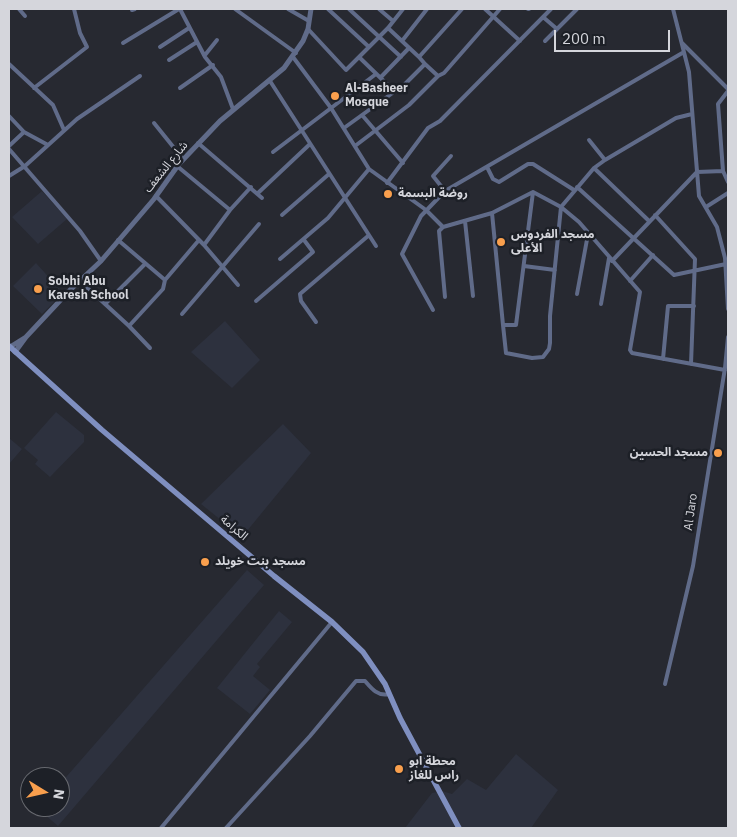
<!DOCTYPE html>
<html>
<head>
<meta charset="utf-8">
<style>
	body { margin:0 }
	#map { position:relative; width:737px; height:837px; overflow:hidden; background:#272931; font-family:"IBM Plex Sans",sans-serif }
	canvas { display:block }
	.frame { position:absolute; inset:0; border:10px solid #d5d6dc; pointer-events:none }
	.north { position:absolute; left:20px; top:767px; width:50px; height:50px; box-sizing:border-box; background:#1d2027; border:1px solid #67696f; border-radius:50%; rotate:99deg; font-size:14px; font-weight:700; line-height:20px; text-align:center; color:#d5d6dc }
	.north::after { content:''; display:block; margin:auto; width:18px; height:22px; background:#f99f4d; clip-path:polygon(50% 0,100% 100%,50% 72%,0 100%) }
	.scale { position:absolute; left:554px; top:30px; width:116px; height:22px; box-sizing:border-box; border:2px solid #d5d6dc; border-top:0; padding-left:6px; font-size:15px; line-height:18px; white-space:nowrap; color:#d5d6dc; -webkit-text-stroke:4px #1d2027; paint-order:stroke }
</style>
</head>
<body>
<div id="map">
<canvas width="737" height="837"></canvas>
<div class="frame"></div>
<div class="north">N</div>
<div class="scale">200 m</div>
</div>
<script>
const c = document.querySelector('canvas').getContext('2d');
c.lineJoin = 'round';
function paint(path, color) { c.fillStyle = color; c.fill(path, 'evenodd'); }
function stroke(path, color, width, dash) { c.strokeStyle = color; c.lineWidth = width; c.lineCap = dash ? 'butt' : 'round'; c.setLineDash(dash || []); c.stroke(path); }
function label(font, color, halo, rows, align = 'center') {
  c.font = font + ' "IBM Plex Sans","Noto Sans Arabic",sans-serif'; c.lineWidth = 5; c.setLineDash([]); c.textBaseline = 'middle'; c.strokeStyle = halo; c.fillStyle = color; for (const [text, x, y, turn = 0] of rows) {
    c.save(); c.translate(x, y); c.rotate((+turn || 0) * Math.PI / 180); c.textAlign = isNaN(turn) ? turn : align; if (halo) c.strokeText(text, 0, 0); c.fillText(text, 0, 0); c.restore();
  }
}
const built = new Path2D(`
	M42 191 67 219 38 244 12 217Z
	M36 263 63 293 42 314 13 286Z
	M225 321 260 360 232 388 191 352Z
	M56 412 84 435V442L50 477 35 464 38 460 24 448Z
	M283 424 311 453 242 537 201 504Z
	M9 438 22 449 9 464Z
	M247 570 264 585 58 826 38 809 40 807H60V784Z
	M279 611 292 622 257 664 260 667 253 676 270 690 250 714 217 688Z
	M516 754 558 790 531 828H405L432 793 442 791 452 794 467 779 486 790Z`);
const minor = new Path2D(`
	M19 9 25 16
	M180 9 205 57 221 77 233 109
	M235 9 296 53
	M288 9 309 21
	M328 9 369 47
	M349 9 401 57
	M379 9 393 21
	M485 9 520 41
	M528 9H529
	M673 9 689 72 699 196 717 227 725 258 728 309
	M132 10 135 9
	M543 17 557 29
	M388 28 419 57
	M308 29 346 70 388 28 403 9
	M402 41 427 9
	M545 41 577 9
	M123 43 179 9
	M682 43 728 89
	M160 47 189 28
	M205 55 217 40
	M293 57 331 108 369 169 426 210 443 227
	M359 57 395 92
	M169 60 197 42
	M9 64 53 105 64 130
	M425 64 438 76
	M381 77 409 48
	M270 81 376 246
	M34 88 87 47 80 33 74 9
	M180 88 213 65
	M362 115 403 163
	M9 116 24 132 48 145
	M154 123 183 159
	M344 128 405 84 425 64 419 57 462 9
	M589 140 605 160
	M198 143 262 198
	M9 146 24 132
	M355 146 409 105 438 76 444 73 500 9
	M9 149 80 231 101 261
	M273 152 376 74
	M177 166 230 210
	M487 167 493 179 499 182 528 164H533L574 190
	M594 168 648 220
	M723 171 728 182
	M9 176 25 166 77 119 140 76
	M387 183 428 128 440 121 551 9
	M577 187 674 275 726 264
	M445 191 433 176 451 156
	M258 193 310 144
	M156 196 204 245 238 285
	M706 207 728 193
	M492 213 503 325H516L533 192
	M282 215 329 174
	M655 215 695 259 691 364
	M465 221 473 296
	M118 240 165 280
	M204 245 230 210 251 187
	M280 259 328 218 369 169
	M612 261 697 172 723 171 718 104 728 91
	M524 266 555 270
	M80 281 129 326
	M630 281 653 255
	M577 294 588 234
	M445 297 439 231 443 227 492 213 533 192 561 207 579 222 640 292 630 350 632 353 725 370
	M256 301 313 252 304 240
	M105 304 145 264
	M601 304 609 258
	M433 310 402 254 421 216 445 191 684 52
	M182 314 259 224
	M316 322 301 301 300 294 368 236
	M503 325 506 353 532 358 543 357 549 349 550 343V316L561 207 594 168 605 160 676 118 692 114
	M150 348 129 326 163 289 165 280 199 240
	M663 359 668 306H694
	M665 684 693 566 725 368 728 337
	M161 828 332 622
	M226 828 310 736 356 681H365C371 688 378 697 389 694`);
const tertiary = new Path2D(`
	M26 337 69 291 101 261 154 199 179 164 220 121 284 68 303 41 308 29 311 9
	M10 347 26 337 15 352`);
const secondary = new Path2D(`
	M9 346 102 430 274 576 332 622 363 652 385 684 400 718 459 828`);
const markers = [
	[335,96,5,"#f99f4d"],
	[388,194,5,"#f99f4d"],
	[501,242,5,"#f99f4d"],
	[38,289,5,"#f99f4d"],
	[718,453,5,"#f99f4d"],
	[205,562,5,"#f99f4d"],
	[399,769,5,"#f99f4d"]
];
const poiNames = [
	["Al-Basheer",345,89],
	["Mosque",345,103],
	["روضة البسمة",398,194],
	["مسجد الفردوس",511,235],
	["الأعلى",511,249],
	["Sobhi Abu",48,282],
	["Karesh School",48,296],
	["مسجد الحسين",708,453,"right"],
	["مسجد بنت خويلد",215,562],
	["محطة ابو",409,762],
	["راس للغاز",409,776]
];
const streetNames = [
	["شارع الشعف",166,167,-51],
	["Al Jaro",691,512,-82],
	["الكرامة",234,528,41]
];
paint(built, '#2d313e');
stroke(minor, '#606b89', 4);
stroke(tertiary, '#606b89', 5);
stroke(secondary, '#7f8fc0', 5.5);
for (const [x, y, r, color] of markers) { const dot = new Path2D(); dot.arc(x, y, r, 0, 2 * Math.PI); c.fillStyle = color; c.fill(dot); stroke(dot, '#1d2027', 2); }
label('bold 12px', '#d5d6dc', '#1d2027', poiNames, 'left');
label('12px', '#d5d6dc', '#1d2027', streetNames);
</script>
</body>
</html>
